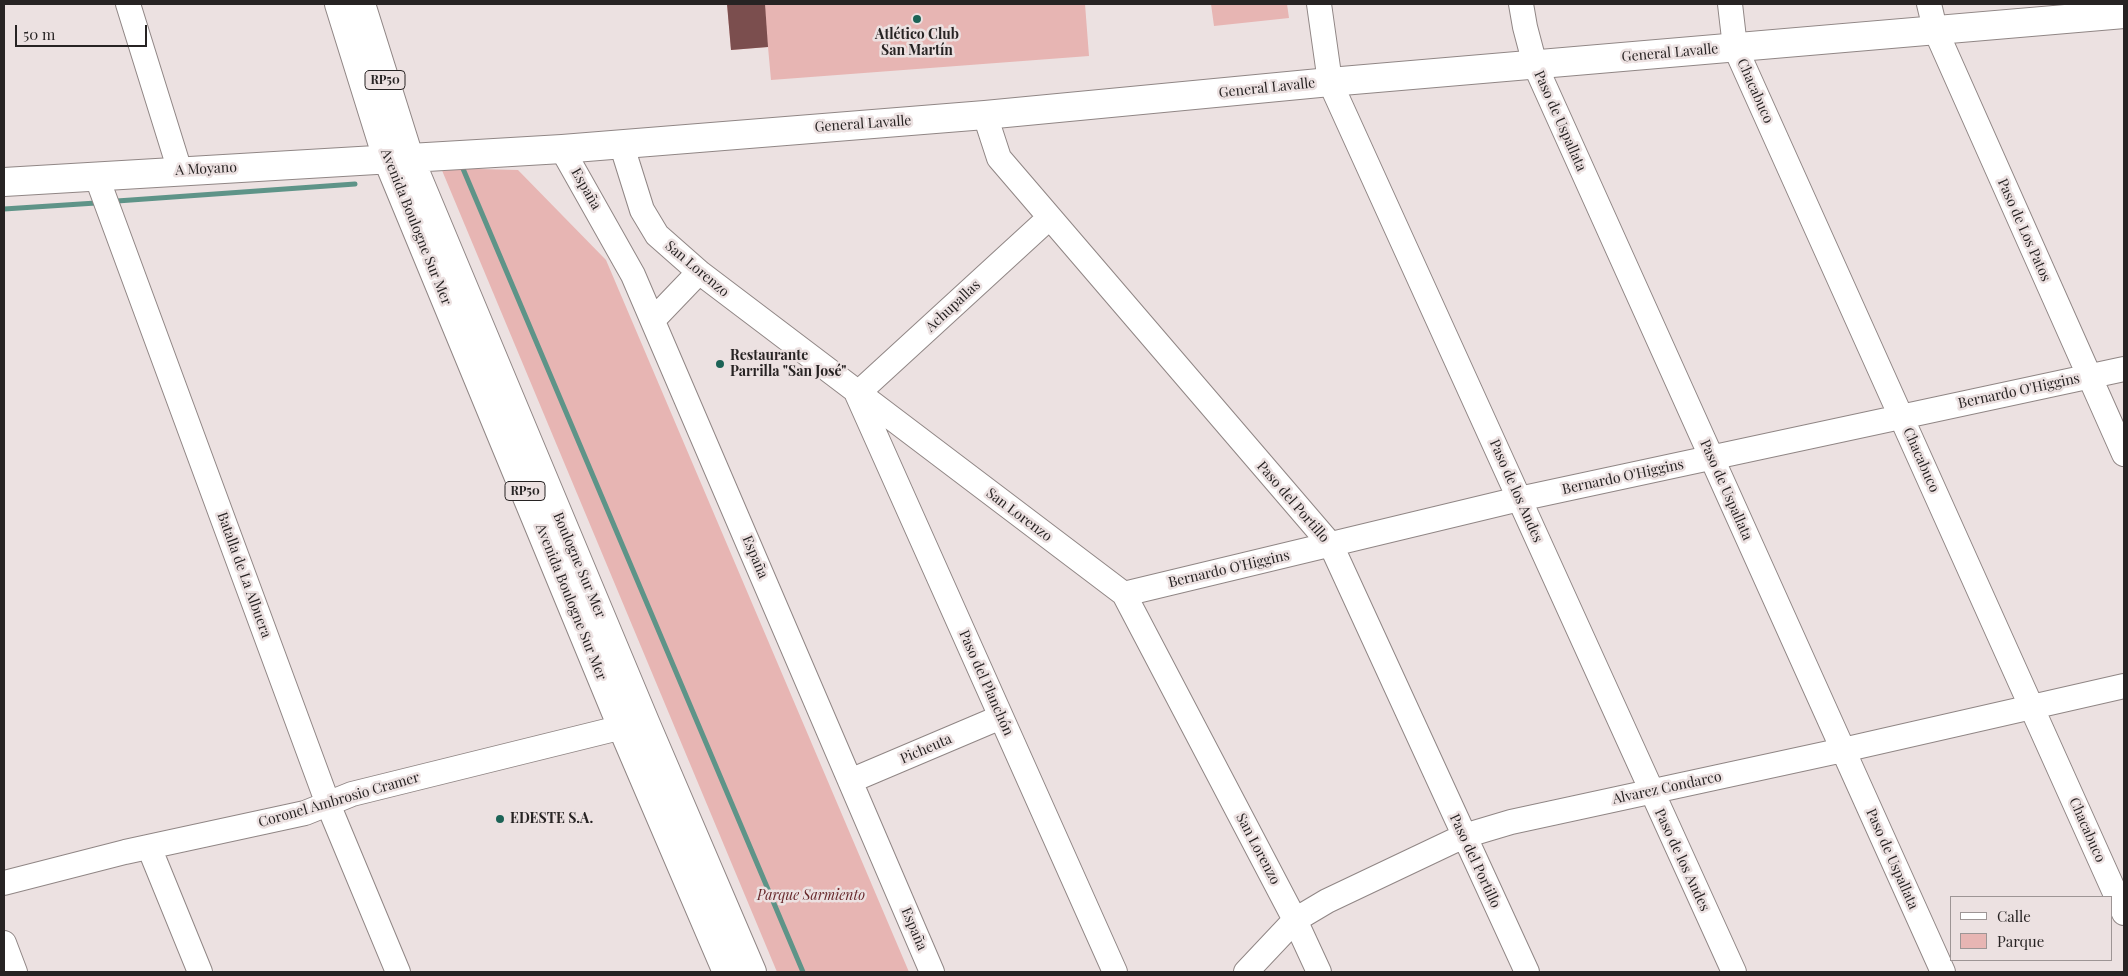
<!DOCTYPE html>
<html>
<head>
<meta charset="utf-8">
<style>
	body { margin:0 }
	#map { position:relative; width:2128px; height:976px; overflow:hidden; background:#ece1e1; font-family:"Playfair Display",serif }
	canvas { display:block }
	.frame { position:absolute; inset:0; border:5px solid #272323; pointer-events:none }
	.legend { position:absolute; left:1950px; top:896px; width:162px; height:65px; box-sizing:border-box; background:#ece1e1; border:1px solid #9d9595; margin:0; padding:6px 9px; list-style:none; font-size:15px; color:#272323 }
	.legend li { display:flex; align-items:center; gap:10px; height:25px }
	.legend b { width:25px; border:1px solid #9d9595 }
	.scale { position:absolute; left:15px; top:25px; width:132px; height:22px; box-sizing:border-box; border:2px solid #272323; border-top:0; padding-left:6px; font-size:15px; line-height:18px; white-space:nowrap; color:#272323; -webkit-text-stroke:4px #ece1e1; paint-order:stroke }
</style>
</head>
<body>
<div id="map">
<canvas width="2128" height="976"></canvas>
<div class="frame"></div>
<ul class="legend">
<li><b style="height:6px;background:#fff"></b>Calle</li>
<li><b style="height:14px;background:#e7b5b3"></b>Parque</li>
</ul>
<div class="scale">50 m</div>
</div>
<script>
const c = document.querySelector('canvas').getContext('2d');
c.lineJoin = 'round';
function paint(path, color) { c.fillStyle = color; c.fill(path, 'evenodd'); }
function stroke(path, color, width, dash) { c.strokeStyle = color; c.lineWidth = width; c.lineCap = dash ? 'butt' : 'round'; c.setLineDash(dash || []); c.stroke(path); }
function label(font, color, halo, rows, align = 'center') {
  c.font = font + ' "Playfair Display",serif'; c.lineWidth = 5; c.setLineDash([]); c.textBaseline = 'middle'; c.strokeStyle = halo; c.fillStyle = color; for (const [text, x, y, turn = 0] of rows) {
    c.save(); c.translate(x, y); c.rotate((+turn || 0) * Math.PI / 180); c.textAlign = isNaN(turn) ? turn : align; if (halo) c.strokeText(text, 0, 0); c.fillText(text, 0, 0); c.restore();
  }
}
const green = new Path2D(`
	M727 4H1085L1089 56 771 80 768 47 731 50Z
	M1211 4H1287L1289 18 1214 26Z
	M441 168 518 170 606 260 909 972H777Z`);
const stream = new Path2D(`
	M461 164 803 972
	M117 201 355 184
	M4 209 96 203`);
const building = new Path2D(`
	M727 4H765L768 47 731 50Z`);
const minor = new Path2D(`
	M128 4 180 171
	M1319 4 1330 82 1734 972
	M1521 4 1525 27 1535 65 1943 972
	M1730 4 1735 47 2124 913
	M1929 4 1935 29 2124 454
	M985 115 999 158 1331 545 1527 972
	M621 143 642 210 657 235 699 272 1124 594 1295 920 1319 972
	M562 149 633 275 932 972
	M96 175 328 804 398 972
	M1049 218 857 394 1115 972
	M653 320 699 272
	M1124 594 1519 499 2124 369
	M850 781 1001 717
	M149 847 200 972
	M4 883 125 852 305 813 352 794 639 723
	M4 943 15 972
	M1246 972 1295 920 1327 901 1464 836 1511 822 1843 750 2124 686`);
const major = new Path2D(`
	M339 4 387 158 622 727 727 972
	M361 4 409 157 645 722 752 972
	M4 182 562 149 985 115 1330 82 2124 14`);
const markers = [
	[917,19,5,"#1c6356"],
	[720,364,5,"#1c6356"],
	[500,819,5,"#1c6356"]
];
const shields = [
	[385,80,40],
	[525,491,40]
];
const shieldNames = [
	["RP50",385,80],
	["RP50",525,491]
];
const poiNames = [
	["Atlético Club",917,35,"center"],
	["San Martín",917,51,"center"],
	["Restaurante",730,356],
	["Parrilla \"San José\"",730,372],
	["EDESTE S.A.",510,819]
];
const streetNames = [
	["General Lavalle",1670,53,-5],
	["General Lavalle",1267,88,-6],
	["Chacabuco",1755,91,66],
	["Paso de Uspallata",1560,121,66],
	["General Lavalle",863,124,-4],
	["A Moyano",206,169,-3],
	["España",586,189,60],
	["Avenida Boulogne Sur Mer",416,227,68],
	["Paso de Los Patos",2024,230,66],
	["San Lorenzo",697,269,40],
	["Achupallas",953,306,-43],
	["Bernardo O'Higgins",2019,391,-12],
	["Chacabuco",1921,460,66],
	["Bernardo O'Higgins",1623,477,-12],
	["Paso de Uspallata",1726,490,66],
	["Paso de los Andes",1516,491,66],
	["Paso del Portillo",1293,502,49],
	["San Lorenzo",1019,515,37],
	["España",755,557,67],
	["Boulogne Sur Mer",579,565,67],
	["Bernardo O'Higgins",1229,569,-13],
	["Batalla de La Albuera",244,575,70],
	["Avenida Boulogne Sur Mer",571,602,68],
	["Paso del Planchón",986,683,66],
	["Picheuta",926,749,-23],
	["Alvarez Condarco",1667,788,-12],
	["Coronel Ambrosio Cramer",339,800,-16],
	["Chacabuco",2087,830,66],
	["San Lorenzo",1258,849,62],
	["Paso de Uspallata",1892,859,66],
	["Paso de los Andes",1682,860,65],
	["Paso del Portillo",1475,861,65],
	["España",914,929,67]
];
const parkNames = [
	["Parque Sarmiento",811,896]
];
paint(green, '#e7b5b3');
stroke(stream, '#5e9488', 5);
paint(building, '#7b4e4e');
stroke(minor, '#908685', 26);
stroke(major, '#908685', 30);
stroke(minor, '#fff', 24);
stroke(major, '#fff', 28);
for (const [x, y, r, color] of markers) { const dot = new Path2D(); dot.arc(x, y, r, 0, 2 * Math.PI); c.fillStyle = color; c.fill(dot); stroke(dot, '#ece1e1', 2); }
for (const [x, y, w] of shields) { const box = new Path2D(); box.roundRect(x - w / 2, y - 9.5, w, 19, 4); c.fillStyle = '#ece1e1'; c.fill(box); stroke(box, '#272323', 1); }
label('bold 12px', '#272323', null, shieldNames);
label('bold 14px', '#272323', '#ece1e1', poiNames, 'left');
label('14px', '#272323', '#ece1e1', streetNames);
label('italic 14px', '#67282b', '#ece1e1', parkNames);
</script>
</body>
</html>
